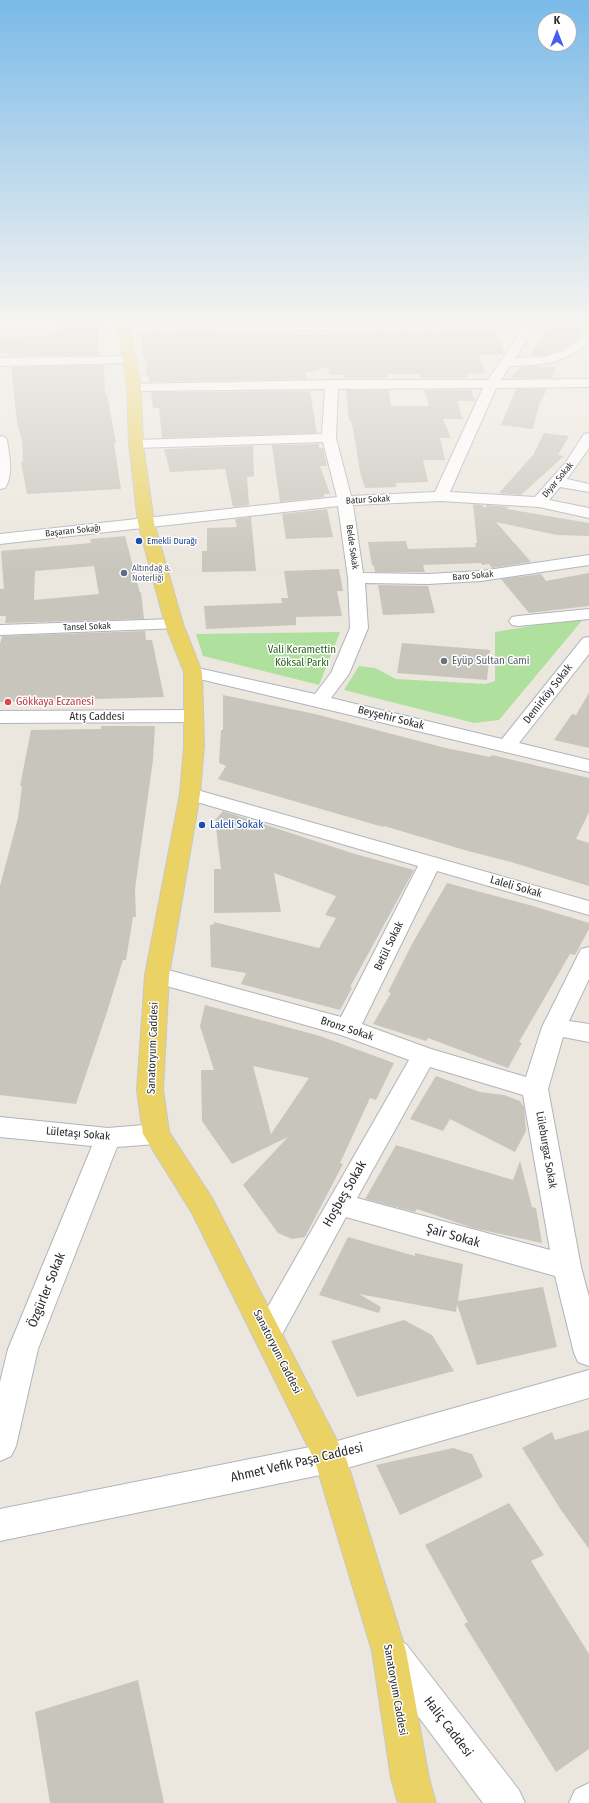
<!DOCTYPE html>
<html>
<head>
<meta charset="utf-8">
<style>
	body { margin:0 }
	#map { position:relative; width:589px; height:1803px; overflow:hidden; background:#ece7de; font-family:"Fira Sans Condensed",sans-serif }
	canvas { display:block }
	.north { position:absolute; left:537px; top:12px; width:40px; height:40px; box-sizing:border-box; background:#fff; border:1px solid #aaa; border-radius:50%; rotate:0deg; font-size:11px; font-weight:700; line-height:16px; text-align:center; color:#2b2b2b }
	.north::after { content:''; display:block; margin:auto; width:14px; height:18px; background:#465df1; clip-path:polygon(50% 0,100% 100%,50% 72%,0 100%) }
</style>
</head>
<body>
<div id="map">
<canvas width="589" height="1803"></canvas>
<div class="north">K</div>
</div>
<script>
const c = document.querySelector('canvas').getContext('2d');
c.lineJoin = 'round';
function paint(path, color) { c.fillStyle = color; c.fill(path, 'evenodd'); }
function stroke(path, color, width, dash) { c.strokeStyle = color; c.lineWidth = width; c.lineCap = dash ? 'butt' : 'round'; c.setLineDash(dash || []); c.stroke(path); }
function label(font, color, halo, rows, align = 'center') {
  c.font = font + ' "Fira Sans Condensed",sans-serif'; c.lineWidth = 3; c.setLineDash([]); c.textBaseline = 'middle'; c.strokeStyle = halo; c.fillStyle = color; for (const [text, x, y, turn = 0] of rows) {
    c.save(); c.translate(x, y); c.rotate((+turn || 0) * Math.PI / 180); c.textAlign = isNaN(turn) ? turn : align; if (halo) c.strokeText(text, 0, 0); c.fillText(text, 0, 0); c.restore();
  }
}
const green = new Path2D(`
	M585 617 499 720 474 723 344 690 359 666 375 668 396 679 485 684 495 681V632Z
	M340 632 319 685 203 656 196 634Z`);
const building = new Path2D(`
	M59 321H99L98 355 9 356V352L0 353V337L57 335Z
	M142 321H219V322L142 323Z
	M550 321H586L581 336 568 345 559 351 541 356H531Z
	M219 332V334L498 333 504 354 479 355 485 373 465 374 467 378H421L419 374H387V378H345L344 375H330L328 367 306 373 307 379 149 382 148 375H146V365L141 347V333Z
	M104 365 105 394H107L116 443H114L121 489 27 494 21 462H23L22 440 17 423 11 367Z
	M542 365 539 367H556L552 378H528L527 377 525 378H510L520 367Z
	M516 389H547L539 405 533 429 501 425Z
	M346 390H389L391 406H429L424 390H471L475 401H457L463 419H443L451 438H440L445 460H423L428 482 395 483 397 487 365 488 360 472 354 434 351 421H349Z
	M310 391 317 433 162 438 159 408H153L151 392Z
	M544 433 569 436 558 455 564 456 521 495 499 493 533 455Z
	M319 444V448H323L327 466H320L330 494H324V497L280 502 272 445Z
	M253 446 254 476 247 477 249 505 233 507 225 469 170 472 164 449Z
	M473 504 482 505 485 508 487 505 509 507 507 509 589 523V536L557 535 496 522 531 562 492 568 489 564 482 565 481 563 423 565 425 572H375L374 566 372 565 368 542 406 541 408 549 476 547 475 543H477Z
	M327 509 333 537 286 539 282 514Z
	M251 517 256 571 202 572V551H207V528L237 527 235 519Z
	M125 536 140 593 141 592 144 619 5 623 6 616H0V589H4L1 551 91 543 90 539ZM94 566 99 594 34 600 35 571Z
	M339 569 343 591H337L342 616 296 617V625L206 629 204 606 282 603 281 598H288L284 571Z
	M589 573V606L529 613 501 579 541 574 546 581Z
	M378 585 428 586 435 613 383 615Z
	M145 631 146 640H152L164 697 0 702V644L2 636Z
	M402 643 490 650 487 680 397 673Z
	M589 693V748L554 740 572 714 576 715Z
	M223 695 315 714 446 748 490 757 492 755 589 778V812L576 839 589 843V886L511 862 468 851 384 826 383 827 218 779 226 766 219 763 221 730H223Z
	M101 726H155L153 760 135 889 136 917H133L126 960H123L106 1015 76 1104 0 1095V886L18 818 22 786H20L31 730 101 729Z
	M223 811 355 854 414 870 350 987 352 988 340 1010 241 984 246 973 211 967 210 925 214 924V922L319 948 336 918 325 915 336 896 274 873 281 912 214 913V869H221L215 820Z
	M447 883 533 906 589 923V929L575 955 570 954 519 1042 522 1043 508 1068 428 1038 426 1041 373 1024 391 993 388 992 412 944Z
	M205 1005 320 1036 394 1063 376 1100 370 1098 340 1163 343 1164 305 1237 292 1239 278 1233 243 1185 288 1137 232 1164 202 1121 201 1070H214L200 1026ZM253 1066 309 1078 271 1134Z
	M436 1076 480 1092 504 1095 520 1101 524 1107 526 1131 515 1152 450 1119 443 1131 410 1119Z
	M396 1145 513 1180 520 1161 532 1207 536 1208 542 1243 473 1228 417 1209 415 1212 365 1199Z
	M348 1237 415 1256V1253L463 1264 458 1301 543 1287 557 1347 477 1365 457 1304 456 1312 359 1294 381 1307 379 1313 319 1295Z
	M404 1320 432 1335 454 1371 357 1397 331 1341Z
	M589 1430V1549L561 1510 522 1448 552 1432 555 1440Z
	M453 1448 472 1454 483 1477 400 1515 376 1465Z
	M509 1503 544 1555 531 1561 589 1654V1749L556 1772 464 1624 468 1622 425 1545Z
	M138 1680 164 1803H50L35 1712Z`);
const minor = new Path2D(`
	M394 321 526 323 528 321H540L515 358 541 357 560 352 589 335V344C559 364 545 365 510 366L501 380 589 379V387L496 388 450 492 535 497 566 462 584 434 589 433V448L567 479 589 484V492L560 487 549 500 589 508V518L539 507 441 501 353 505 363 573 428 574 481 571 589 555V565L481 581 428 584 365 583 368 628 349 674 331 698 502 739 583 638 589 637V654L519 743 589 760V772L187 676 184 672 187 668 193 667 315 694 331 673 350 628 348 578 338 506 0 544V534L337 497 323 442 136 448 131 447 129 444 131 441 136 440 322 434 325 389 134 391 129 390 127 387 129 384 332 380H488L521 331 394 329 124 332 120 331 118 328 120 325ZM483 388 435 492 351 496 336 438 338 389Z
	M128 356 132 357 134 360 132 363 0 366V358Z
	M0 436 5 437 7 440C9 454 14 475 5 488L0 489Z
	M589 609V619L518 626 512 625 509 621 512 617 518 616Z
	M174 619 180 620 183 624 180 628 0 635V625Z
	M194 710 201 712 203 716 201 720 194 722 0 723V711Z
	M190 788 589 901V915L437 871 362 1024 431 1049 526 1077 542 1027 581 949 589 947V979L569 1021 589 1024V1042L563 1037 548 1089 581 1267 589 1297V1366L578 1362 574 1353 555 1276 346 1217 278 1342 268 1346 258 1342 253 1333 258 1324 409 1060 341 1035 149 981 145 975 149 969 157 967 341 1017 418 866 183 798 180 794 183 790ZM430 1067 523 1095 550 1250 357 1198Z
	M0 1117 108 1128 156 1124 165 1127 169 1134 165 1141 156 1144 117 1147 38 1349 16 1446 11 1456 0 1461V1382L8 1349 92 1146 0 1137Z
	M589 1370V1398L330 1473 0 1541V1509L330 1443Z
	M394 1639 406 1644 519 1790 525 1803H483L382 1668 377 1656 382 1644Z
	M589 1783V1803H569L575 1790Z`);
const major = new Path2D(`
	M117 321H129L141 387 143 444 154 523 183 624 202 672 204 746 200 794 169 975 163 1090 169 1132 212 1198 346 1458 406 1651 429 1778 436 1803H398L391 1778 372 1651 315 1461 192 1213 143 1134 137 1090 145 975 180 794 184 746V672L165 624 138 523 129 444 127 387Z`);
const markers = [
	[139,541,4,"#1a4fb4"],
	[124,573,4,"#5c6f8a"],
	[444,661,4,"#6b7280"],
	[8,702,4,"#e0444e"],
	[202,825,4,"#1a4fb4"]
];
const farStreetnames = [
	["Diyar Sokak",558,480,-50],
	["Batur Sokak",368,500,-3],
	["Başaran Sokağı",73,531,-6],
	["Belde Sokak",352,547,82],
	["Baro Sokak",473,576,-5],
	["Tansel Sokak",87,627,-2]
];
const farTransitnames = [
	["Emekli Durağı",147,541]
];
const farServicenames = [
	["Altındağ 8.",132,568],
	["Noterliği",132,578]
];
const parkNames = [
	["Vali Keramettin",302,650],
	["Köksal Parkı",302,663]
];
const worshipNames = [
	["Eyüp Sultan Cami",452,661]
];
const streetNames = [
	["Demirköy Sokak",548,694,-52],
	["Atış Caddesi",97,717],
	["Beyşehir Sokak",391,718,14],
	["Laleli Sokak",516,887,16],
	["Betül Sokak",389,946,-64],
	["Bronz Sokak",347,1029,18],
	["Sanatoryum Caddesi",153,1048,-88],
	["Lületaşı Sokak",78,1134,5],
	["Lüleburgaz Sokak",546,1150,80],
	["Sanatoryum Caddesi",277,1352,63],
	["Sanatoryum Caddesi",395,1690,80]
];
const healthNames = [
	["Gökkaya Eczanesi",16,702]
];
const transitNames = [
	["Laleli Sokak",210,825]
];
const nearStreetnames = [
	["Hoşbeş Sokak",345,1194,-60],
	["Şair Sokak",453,1236,16],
	["Özgürler Sokak",47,1290,-68],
	["Ahmet Vefik Paşa Caddesi",297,1463,-13],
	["Haliç Caddesi",448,1727,53]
];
paint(green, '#b0e09d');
paint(building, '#c8c5bc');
stroke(minor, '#b1b3be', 2);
stroke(major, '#c8c8c8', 2);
paint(minor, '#fff');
paint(major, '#ead265');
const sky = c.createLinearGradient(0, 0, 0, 573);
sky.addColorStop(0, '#7abae8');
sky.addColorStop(0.56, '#f6f4f0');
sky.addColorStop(1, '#f6f4f000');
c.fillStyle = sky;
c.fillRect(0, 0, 589, 573);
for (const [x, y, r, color] of markers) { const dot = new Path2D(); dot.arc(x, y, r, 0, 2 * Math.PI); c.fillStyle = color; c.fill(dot); stroke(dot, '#fff', 1.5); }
label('9px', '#2b2b2b', '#fff', farStreetnames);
label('9px', '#164399', '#fff', farTransitnames, 'left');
label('9px', '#4e5e75', '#fff', farServicenames, 'left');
label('11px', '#29651e', '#fff', parkNames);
label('11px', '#5b616d', '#fff', worshipNames, 'left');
label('11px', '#2b2b2b', '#fff', streetNames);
label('11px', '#be3a42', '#fff', healthNames, 'left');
label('11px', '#164399', '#fff', transitNames, 'left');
label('13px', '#2b2b2b', '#fff', nearStreetnames);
</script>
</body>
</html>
